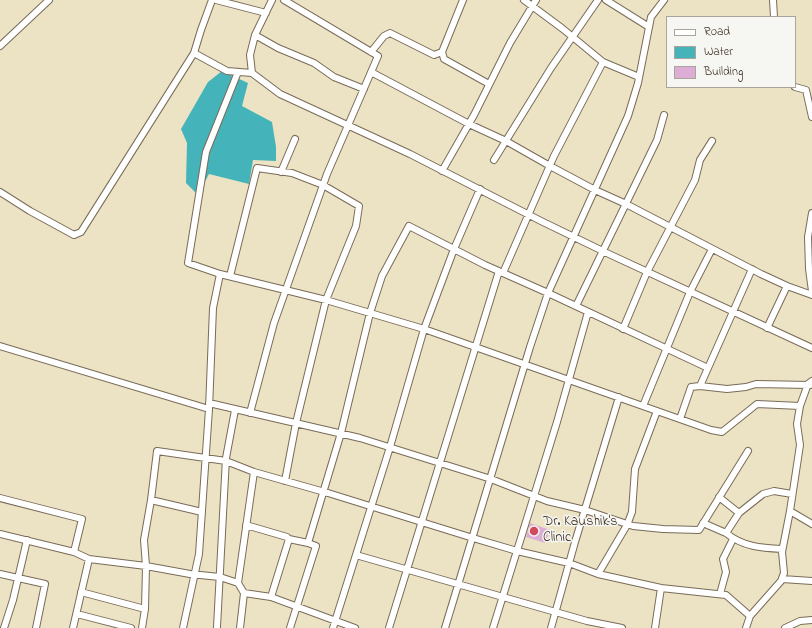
<!DOCTYPE html>
<html>
<head>
<meta charset="utf-8">
<style>
	body { margin:0 }
	#map { position:relative; width:812px; height:628px; overflow:hidden; background:#ece3c4; font-family:"Indie Flower",sans-serif }
	canvas { display:block }
	.legend { position:absolute; left:666px; top:16px; width:130px; height:72px; box-sizing:border-box; background:#f6f6f2; border:1px solid #aba49d; margin:0; padding:5px 7px; list-style:none; font-size:12px; color:#3b2a1e }
	.legend li { display:flex; align-items:center; gap:8px; height:20px }
	.legend b { width:20px; border:1px solid #aba49d }
</style>
</head>
<body>
<div id="map">
<canvas width="812" height="628"></canvas>
<ul class="legend">
<li><b style="height:5px;background:#fff"></b>Road</li>
<li><b style="height:11px;background:#44b4ba"></b>Water</li>
<li><b style="height:11px;background:#dcaed5"></b>Building</li>
</ul>
</div>
<script>
const c = document.querySelector('canvas').getContext('2d');
c.lineJoin = 'round';
function paint(path, color) { c.fillStyle = color; c.fill(path, 'evenodd'); }
function stroke(path, color, width, dash) { c.strokeStyle = color; c.lineWidth = width; c.lineCap = dash ? 'butt' : 'round'; c.setLineDash(dash || []); c.stroke(path); }
function label(font, color, halo, rows, align = 'center') {
  c.font = font + ' "Indie Flower",sans-serif'; c.lineWidth = 3; c.setLineDash([]); c.textBaseline = 'middle'; c.strokeStyle = halo; c.fillStyle = color; for (const [text, x, y, turn = 0] of rows) {
    c.save(); c.translate(x, y); c.rotate((+turn || 0) * Math.PI / 180); c.textAlign = isNaN(turn) ? turn : align; if (halo) c.strokeText(text, 0, 0); c.fillText(text, 0, 0); c.restore();
  }
}
const water = new Path2D(`
	M222 71 248 83 242 106 272 122 276 147V161L253 160 249 184 209 174 198 195 186 183 187 143 181 129 208 82Z`);
const building = new Path2D(`
	M530 523 550 530 545 543 526 537Z`);
const street = new Path2D(`
	M216 0 266 13
	M272 0 255 35 250 55 252 73 280 94 410 154 541 221 611 255 812 348
	M463 0 442 52 444 59 489 84
	M524 0 563 29 603 62 639 77
	M606 0 649 27
	M773 0 774 17
	M255 35 278 48 314 63 334 77 364 89
	M0 46 49 0
	M371 52 384 36 390 33 434 55 442 52
	M194 53 227 71 252 73
	M371 72 469 124 506 141 550 166 595 190 626 204 761 274 787 286 767 328
	M795 87 806 90 812 117
	M494 160 551 68 598 0
	M442 171 474 115 510 43 536 0
	M281 172 295 139
	M0 192 30 211 74 235 81 232 194 53 201 30 212 0
	M812 213 808 237 809 269 812 291
	M503 273 554 156 603 62
	M220 274 188 263 206 152 238 72
	M230 276 257 168 292 173 323 185 359 206 356 226 326 300 296 423 285 481
	M787 286 812 295
	M576 306 657 140 664 115
	M623 329 647 272 695 180 700 160 712 141
	M0 346 209 409
	M700 386 727 389 746 387 756 384 810 385
	M209 403 360 438 491 479 547 501 585 510 633 526 663 529 699 530 748 451
	M643 406 690 292 712 249
	M250 413 274 323 327 174 378 56 284 0
	M680 419 691 387 700 386 752 269
	M719 497 739 513 726 533C743 547 762 548 782 549
	M0 498 82 519 74 552
	M151 500 202 512
	M790 511 812 524
	M739 513 763 494 774 491 792 494
	M703 523 726 533
	M246 525 287 537 289 539 308 543
	M0 534 74 552 89 559 146 566 190 574 220 577 238 583
	M356 555 587 621 622 628
	M0 574 45 584 36 628
	M598 574 627 525 632 512 635 469 657 411
	M782 579 812 581
	M81 592 145 609
	M244 593 271 597 355 628
	M720 594 726 572 723 559 733 539
	M271 597 289 539
	M77 614 131 628
	M217 627 226 458 235 410
	M4 628 13 600 27 540
	M73 628 89 559
	M142 628 145 609 146 566 144 540 151 500 157 451 226 461 254 472 328 493 473 538 517 551 569 563 598 574 661 588 726 595 750 616
	M183 628 199 554 209 409 213 308 220 274 326 300 424 329 711 430 722 432 757 404 800 406
	M240 628 244 593 238 583 254 472
	M290 628 316 546 308 543 341 433 370 313 382 276 409 226 485 265 548 293 708 368
	M333 628 390 447 424 329 454 249 480 189
	M389 628 499 271
	M445 628 530 347 548 293 628 116 638 83 651 17 664 0
	M493 628 557 422 588 312
	M551 628 575 542 619 397
	M655 628 661 588
	M746 628 750 616 781 581 784 573 782 552 790 511 800 445 797 424 800 406 808 384 812 381
	M785 628 800 621 812 620`);
const markers = [
	[534,531,5,"#d1495b"]
];
const poiNames = [
	["Dr. Kaushik's",543,523],
	["Clinic",543,539]
];
paint(water, '#44b4ba');
paint(building, '#dcaed5');
stroke(street, '#796b58', 8);
stroke(street, '#fff', 6);
for (const [x, y, r, color] of markers) { const dot = new Path2D(); dot.arc(x, y, r, 0, 2 * Math.PI); c.fillStyle = color; c.fill(dot); stroke(dot, '#f6f6f2', 1.5); }
label('14px', '#3b2a1e', '#f6f6f2', poiNames, 'left');
</script>
</body>
</html>
